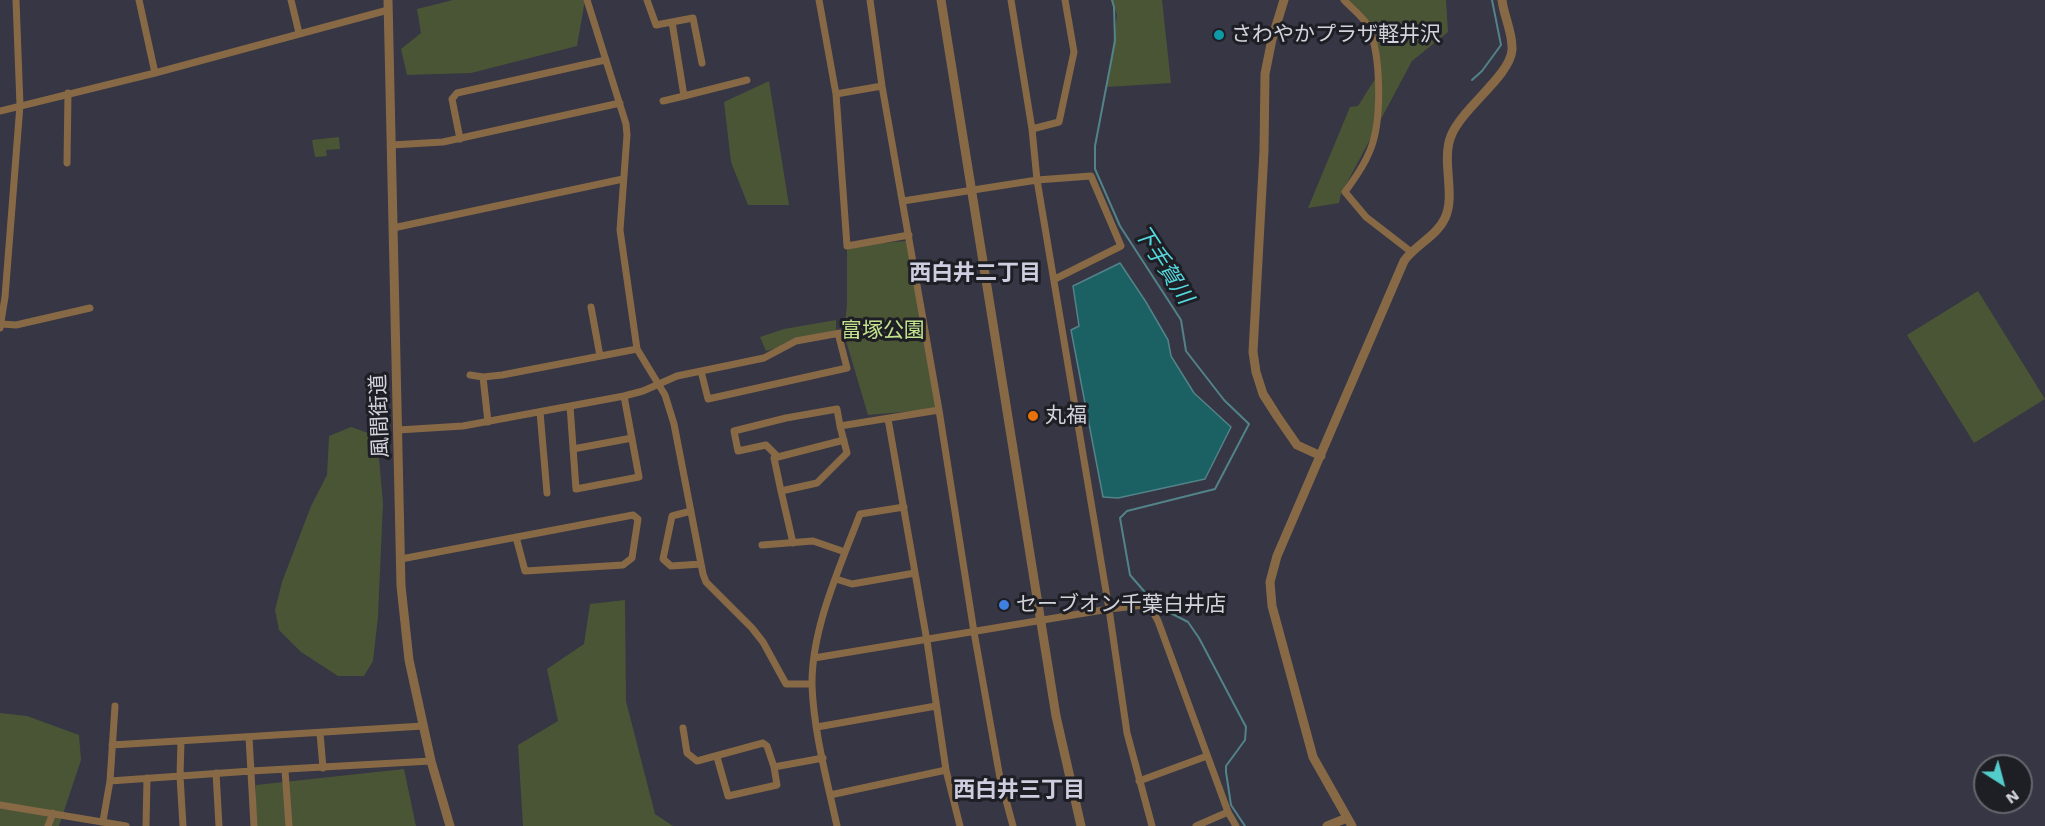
<!DOCTYPE html>
<html>
<head>
<meta charset="utf-8">
<style>
	body { margin:0 }
	#map { position:relative; width:2045px; height:826px; overflow:hidden; background:#363644; font-family:"Work Sans",sans-serif }
	canvas { display:block }
	.north { position:absolute; left:1973px; top:754px; width:60px; height:60px; box-sizing:border-box; background:#1e1e25; border:2px solid #66666e; border-radius:50%; rotate:144deg; font-size:16px; font-weight:700; line-height:24px; text-align:center; color:#d3d3dc }
	.north::after { content:''; display:block; margin:auto; width:21px; height:27px; background:#53cdcb; clip-path:polygon(50% 0,100% 100%,50% 72%,0 100%) }
</style>
</head>
<body>
<div id="map">
<canvas width="2045" height="826"></canvas>
<div class="north">N</div>
</div>
<script>
const c = document.querySelector('canvas').getContext('2d');
c.lineJoin = 'round';
function paint(path, color) { c.fillStyle = color; c.fill(path, 'evenodd'); }
function stroke(path, color, width, dash) { c.strokeStyle = color; c.lineWidth = width; c.lineCap = dash ? 'butt' : 'round'; c.setLineDash(dash || []); c.stroke(path); }
function label(font, color, halo, rows, align = 'center') {
  c.font = font + ' "Work Sans","Noto Sans JP",sans-serif'; c.lineWidth = 6; c.setLineDash([]); c.textBaseline = 'middle'; c.strokeStyle = halo; c.fillStyle = color; for (const [text, x, y, turn = 0] of rows) {
    c.save(); c.translate(x, y); c.rotate((+turn || 0) * Math.PI / 180); c.textAlign = isNaN(turn) ? turn : align; if (halo) c.strokeText(text, 0, 0); c.fillText(text, 0, 0); c.restore();
  }
}
const green = new Path2D(`
	M453 0H585L577 46 471 73 407 75 401 49 421 33 417 9Z
	M1112 0H1162L1171 83 1107 87 1117 15Z
	M1348 0H1446L1448 32 1412 61 1341 194 1339 203 1308 208 1350 107 1358 106 1375 79 1377 38 1363 14Z
	M769 81 789 205H748L731 162 724 102Z
	M339 137 340 149 326 150 327 156 315 157 312 140Z
	M906 241 937 409 868 415 844 334 847 304V246Z
	M1978 291 2045 399 1974 443 1907 335Z
	M836 320V330L793 339 777 348 766 351 760 337 784 329Z
	M351 427 377 436 383 503 378 617 373 661 364 676H338L301 652 279 630 275 610 282 582 311 506 327 475 329 436Z
	M625 600 626 701 655 814 673 826H523L518 745 558 721 547 669 584 644 590 604Z
	M0 713 27 716 79 735 81 760 59 826H0Z
	M404 769 416 826H253L256 785Z`);
const water = new Path2D(`
	M1120 263 1146 302 1168 340 1171 356 1194 393 1231 427 1205 479 1118 498 1103 497 1071 330 1079 326 1073 286Z`);
const stream = new Path2D(`
	M1112 0 1114 7 1115 41 1095 146V169L1120 226 1181 320 1186 351 1224 400 1249 424 1215 489 1127 511 1120 518 1130 575 1157 606 1188 622 1199 638 1246 727 1245 740 1226 766V772L1231 805 1245 826
	M1472 80 1482 71 1501 45 1492 0`);
const minor = new Path2D(`
	M139 0 155 73
	M291 0 299 33
	M587 0 626 124 627 135 620 230 637 349 665 395 674 424 703 574 706 582 752 628 763 642 786 684H812
	M647 0 656 25 693 18 702 63
	M819 0 836 94 847 246 909 235
	M870 0 882 86 939 410 974 632 1000 778 1013 826
	M1011 0 1032 129 1037 180 1109 609 1127 733 1152 826
	M1344 0C1352 9 1364 17 1369 28 1381 56 1382 119 1371 148 1365 164 1355 178 1345 192L1366 217 1410 251
	M672 22 684 96 747 80
	M836 94 882 86
	M663 101 684 96
	M0 111 155 73 388 10
	M1032 129 1059 122 1074 52 1065 0
	M460 139 452 99 457 93 605 60
	M391 145 443 142 620 103
	M67 163 68 93
	M903 201 1037 180 1091 176 1121 246 1055 279
	M393 228 623 179
	M591 307 600 356
	M1 324 16 325 90 308
	M0 328 5 297 20 105 16 0
	M470 375 483 377 502 375 637 349
	M483 377 488 422
	M570 406 576 489 639 477 624 396
	M540 412 547 493
	M888 419 927 641 946 770 960 826
	M840 426 847 453 817 483 781 491 774 458 844 440
	M398 430 463 426 624 396 643 391 677 376 764 358 796 341 840 333 839 337 847 368 708 399 701 371
	M573 449 632 438
	M778 457 766 445 738 451 734 431 786 418 837 409 840 426 939 410
	M781 491 793 543
	M691 511 672 516 663 559 671 566 701 564
	M762 545 813 541 845 552
	M401 559 633 515 638 519 632 558 623 565 525 571 516 537
	M836 579 852 584 915 573
	M814 658 1109 609 1144 605 1152 610 1158 621 1228 812 1236 826
	M817 727 936 706
	M683 728 687 753 697 761 763 743 767 746 774 767 823 758
	M320 733 323 768
	M249 737 254 826
	M181 741 180 776 183 826
	M112 745 423 726
	M717 757 728 796 777 785 774 767
	M285 770 289 826
	M216 773 219 826
	M110 781 115 706
	M1139 781 1207 756
	M830 795 946 770
	M0 805 126 826
	M103 821 110 781 251 771 431 761
	M48 826 53 813
	M146 826 147 778
	M837 826C827 780 814 733 812 686 811 629 840 567 860 514L904 507
	M1196 826 1228 812`);
const tertiary = new Path2D(`
	M388 0 401 586 409 660 431 761 450 826
	M941 0 1056 716 1081 826
	M1284 0 1272 39 1265 74 1264 151 1253 352 1256 372 1263 394 1277 416 1297 445 1321 456
	M1327 826 1347 818
	M1352 826 1313 757 1272 606 1270 582 1277 556 1404 261C1415 245 1437 236 1445 218 1456 195 1441 161 1451 136 1462 108 1510 76 1512 50 1513 33 1504 17 1502 0`);
const markers = [
	[1219,35,6,"#0f9aa8"],
	[1033,416,6,"#e8710a"],
	[1004,605,6,"#3f7fe0"]
];
const poiNames = [
	["さわやかプラザ軽井沢",1231,35],
	["丸福",1045,416],
	["セーブオン千葉白井店",1016,605]
];
const parkNames = [
	["富塚公園",883,331]
];
const streetNames = [
	["風間街道",380,416,-92]
];
const waterNames = [
	["下手賀川",1163,265,57]
];
const neighbourhoodNames = [
	["西白井二丁目",975,274],
	["西白井三丁目",1019,791]
];
paint(green, '#4a5536');
paint(water, '#1b6164');
stroke(water, '#528388', 1.5);
stroke(stream, '#528388', 2);
stroke(minor, '#886945', 7);
stroke(tertiary, '#886945', 9);
for (const [x, y, r, color] of markers) { const dot = new Path2D(); dot.arc(x, y, r, 0, 2 * Math.PI); c.fillStyle = color; c.fill(dot); stroke(dot, '#1e1e25', 2); }
label('21px', '#d3d3dc', '#1e1e25', poiNames, 'left');
label('21px', '#c3e28d', '#1e1e25', parkNames);
label('21px', '#d3d3dc', '#1e1e25', streetNames);
label('italic 22px', '#55d9df', '#1e1e25', waterNames);
label('bold 22px', '#cecee0', '#1e1e25', neighbourhoodNames);
</script>
</body>
</html>
